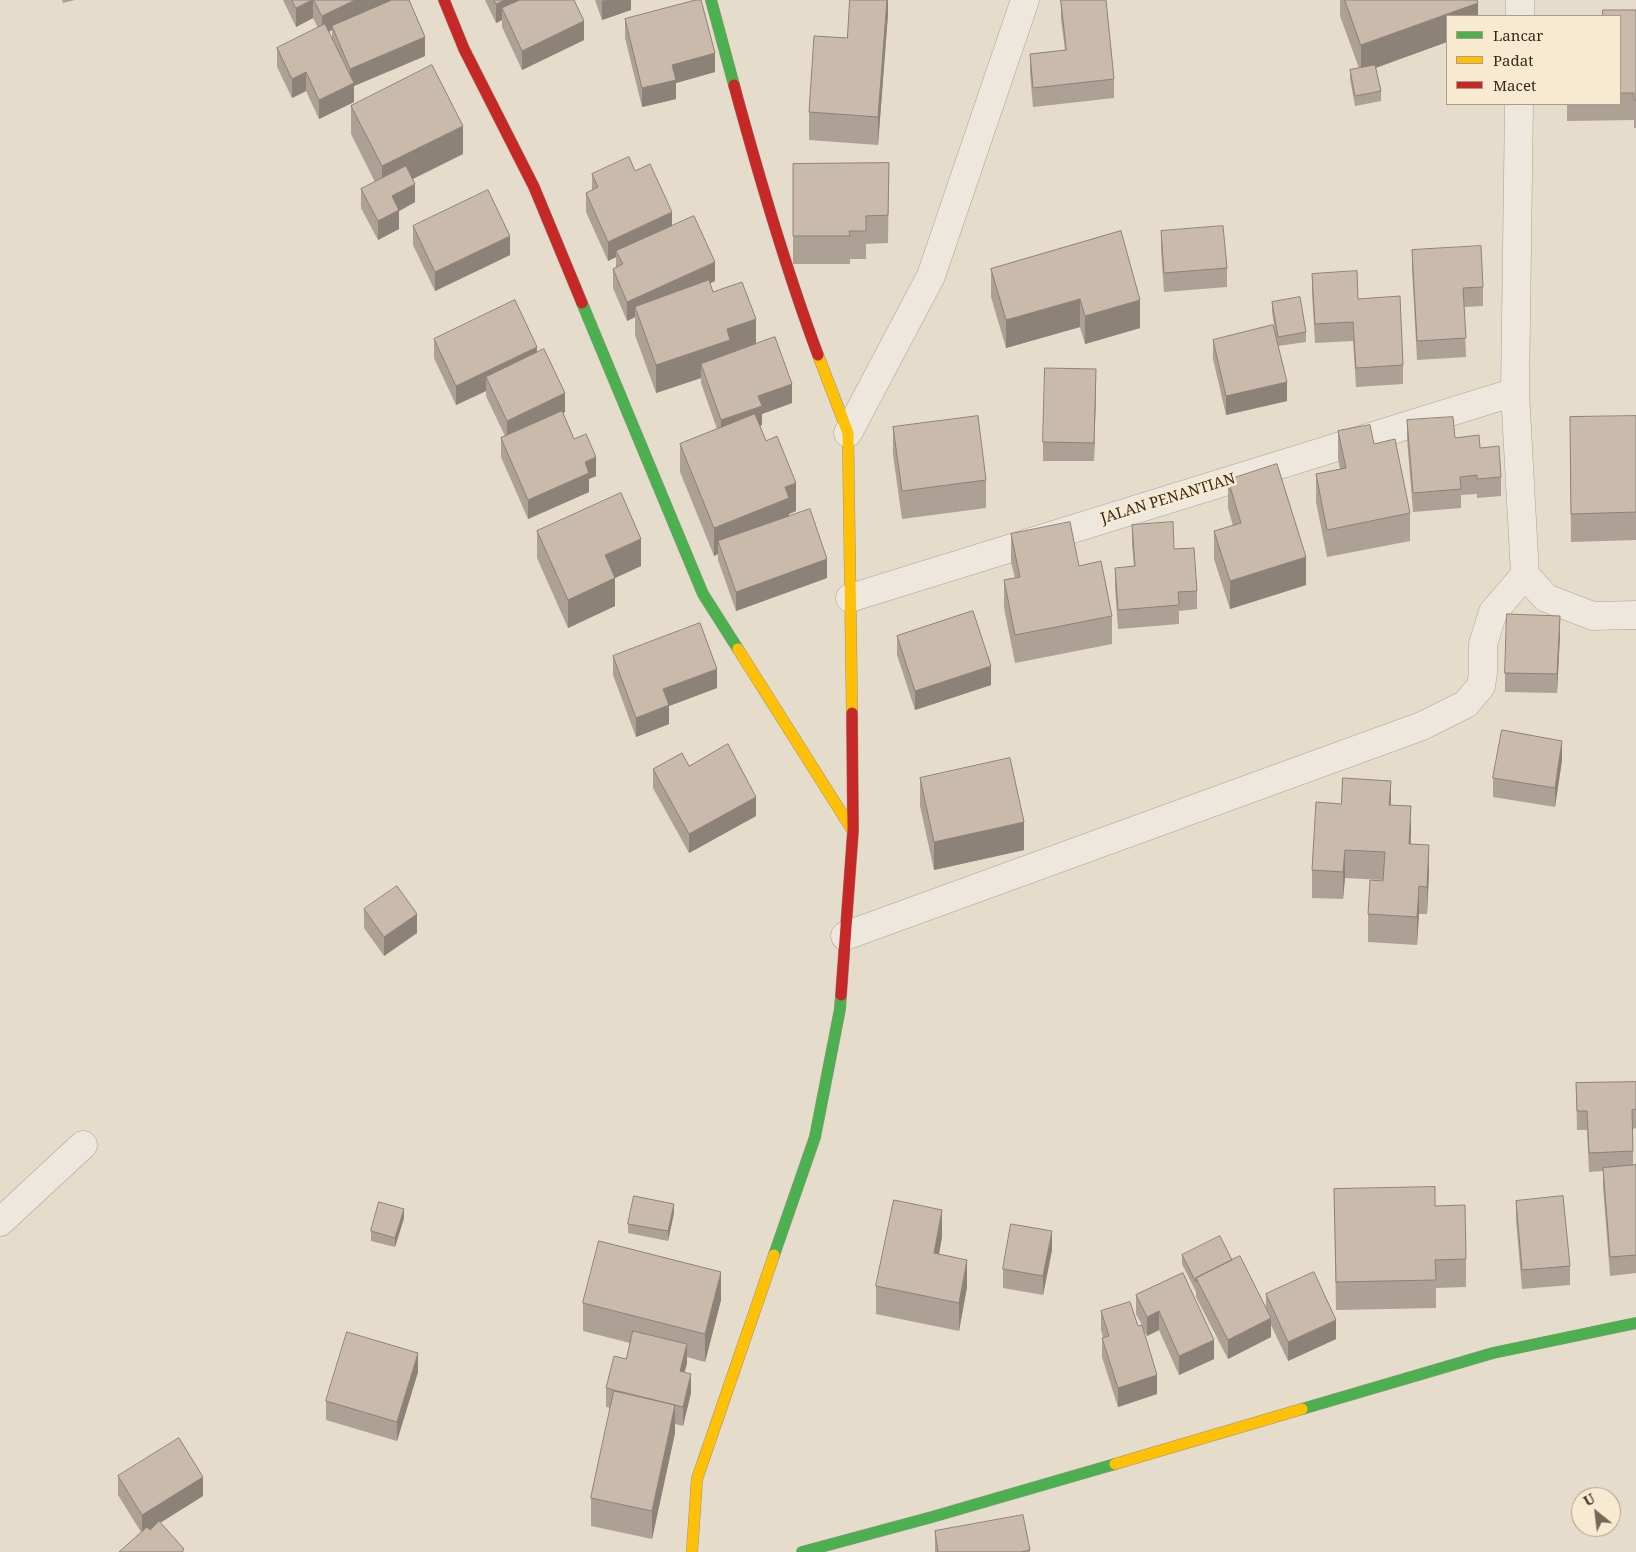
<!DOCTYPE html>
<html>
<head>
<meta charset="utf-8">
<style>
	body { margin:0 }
	#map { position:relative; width:1636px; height:1552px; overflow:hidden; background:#e5dccb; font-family:"Noto Serif",serif }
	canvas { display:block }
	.legend { position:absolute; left:1446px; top:15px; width:175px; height:90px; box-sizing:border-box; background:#f7ead0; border:1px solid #ab9d88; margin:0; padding:6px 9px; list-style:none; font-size:15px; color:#39291c }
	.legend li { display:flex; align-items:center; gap:10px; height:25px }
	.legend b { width:25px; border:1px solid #ab9d88 }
	.north { position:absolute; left:1571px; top:1487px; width:50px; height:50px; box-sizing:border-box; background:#f7ead0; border:1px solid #ab9d88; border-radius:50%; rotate:331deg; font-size:14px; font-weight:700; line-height:20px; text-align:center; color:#39291c }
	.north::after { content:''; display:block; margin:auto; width:18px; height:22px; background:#756859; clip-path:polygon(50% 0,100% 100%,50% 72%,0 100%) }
</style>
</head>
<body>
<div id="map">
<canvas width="1636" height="1552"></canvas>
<ul class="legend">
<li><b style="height:6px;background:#4caf50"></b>Lancar</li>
<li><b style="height:6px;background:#ffc107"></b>Padat</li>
<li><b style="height:6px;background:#c62828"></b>Macet</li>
</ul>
<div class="north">U</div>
</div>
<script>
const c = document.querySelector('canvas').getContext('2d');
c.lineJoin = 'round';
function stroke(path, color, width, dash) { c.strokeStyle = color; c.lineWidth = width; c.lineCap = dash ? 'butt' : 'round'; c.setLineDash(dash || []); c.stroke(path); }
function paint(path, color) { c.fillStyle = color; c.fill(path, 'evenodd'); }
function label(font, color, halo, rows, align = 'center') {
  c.font = font + ' "Noto Serif",serif'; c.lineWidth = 5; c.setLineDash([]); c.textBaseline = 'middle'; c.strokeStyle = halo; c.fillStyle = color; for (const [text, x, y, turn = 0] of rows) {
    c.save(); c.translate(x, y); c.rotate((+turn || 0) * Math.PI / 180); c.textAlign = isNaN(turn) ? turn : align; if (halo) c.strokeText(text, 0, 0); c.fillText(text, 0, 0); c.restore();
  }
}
const street = new Path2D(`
	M1520 16V0
	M1519 104 1515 392 1525 575 1546 598 1593 616 1636 615
	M848 433 931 276 1025 0
	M850 598 1515 392
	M845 936 1422 726 1466 704 1481 686 1483 673V644L1493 612 1525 575
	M0 1222 83 1145`);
const fast = new Path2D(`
	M711 0 734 85
	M582 303 703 594 738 649
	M774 1255 815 1137 840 1009 841 995
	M1302 1409 1493 1353 1636 1323
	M802 1552 932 1517 1115 1464`);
const slow = new Path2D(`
	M818 355 848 433 852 713
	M738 649 853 831
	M1115 1464 1302 1409
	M692 1552 697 1479 774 1255`);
const jam = new Path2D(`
	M444 0 464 49 534 187 582 303
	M734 85C759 177 785 267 818 355
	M841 995 853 831 852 713`);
const wall = new Path2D(`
	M62 0H75L63 3Z
	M283 0H409L425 56 354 86V102L319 119 306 91 292 98 277 67V48L318 28 313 18 296 27ZM332 30V38L329 32Z
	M485 0H574L584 40 522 70 502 27V20L496 23Z
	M595 0H631V10L602 20Z
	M888 0V14L878 145 809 140V112L847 38Z
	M1061 0 1114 79V98L1033 107 1030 73V54L1065 50 1061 19Z
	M1340 0H1477L1478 16H1447V42L1376 68 1381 91V101L1355 106 1350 79V70L1359 68 1340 16Z
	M1636 10V128H1634V120L1567 121V104H1620V16Z
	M625 19 715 72 676 83V99L642 107 625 38Z
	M351 106 463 154 413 179 415 202 399 211V229L378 240 361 208V189L375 182 351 134Z
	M889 163 888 243 866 244V259H850V264H793V164Z
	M635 171 672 226 715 281 710 283 713 292 756 344 792 403 762 414V425L760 426 796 511 789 514V516L827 578 736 611 718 560V554L714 556 680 472V444L717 429 701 383V378L656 393 635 335V317L627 321 613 288V269L616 267V257L608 261 586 212V193L592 190V174Z
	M413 226 510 255 435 291 413 245Z
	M1121 231 1140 328 1085 344 1080 327 1006 348 991 297V269Z
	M1161 231 1227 268V287L1164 292 1161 250Z
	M1412 250 1483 287V306L1464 307 1466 357 1417 360 1412 269Z
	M1312 274 1358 299 1403 365V384L1356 387 1353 341 1315 343 1312 293Z
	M1272 302 1306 332V342L1278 346 1287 401 1226 415 1213 359V340L1276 338 1272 312Z
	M434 339 537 353 565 412 563 413 574 439 596 476 589 479V492L528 519 501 457V438L505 436 486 396V391L456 405 434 358Z
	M1096 388 1094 461H1043V442Z
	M1636 416V540L1571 542 1570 445Z
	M1407 420 1480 448 1501 477V496L1477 498V494L1461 495V508L1413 512 1407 439Z
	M893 427 986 480V508L902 519 893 455Z
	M1338 431 1374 444 1410 513V541L1327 557 1316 502V474L1340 469 1338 459Z
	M1228 480 1306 585 1230 609 1214 559V531L1233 526 1228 508Z
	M1132 525 1174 549 1197 591V609L1179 611V624L1118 629 1115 587V568L1134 567 1132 544Z
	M537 531 641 566 615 578V606L568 628 537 558Z
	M1011 534 1079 566 1112 616V644L1015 663 1004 608V580L1015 578 1011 562Z
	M1560 635 1557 693 1505 692V673Z
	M897 636 991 685 915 710 897 655Z
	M613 656 717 688 669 706V724L636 737 613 675Z
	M1562 760 1555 807 1493 797V778Z
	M689 766 756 816 689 853 653 788V769Z
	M920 778 1024 850 934 870 920 806Z
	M1391 805 1411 833V844L1429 873 1427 914H1419L1417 945 1368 942V914L1383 880 1345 878 1343 899 1312 898V870Z
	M364 909 417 933 384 956 364 928Z
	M1636 1082V1128L1633 1129V1166L1636 1165V1273L1610 1276 1603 1187V1171L1589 1172 1587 1130H1577L1576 1083Z
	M1334 1189 1435 1206 1466 1259V1287L1436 1288V1308L1336 1310Z
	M1516 1201 1570 1266V1285L1522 1289 1516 1220Z
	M674 1213 668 1241 628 1233V1224Z
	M404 1218 395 1247 371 1241V1231Z
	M942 1237 939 1254 967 1287 959 1331 876 1314V1286Z
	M1052 1250 1043 1295 1003 1288V1269Z
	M1182 1255 1232 1260 1266 1307V1294L1336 1339 1288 1361 1271 1325V1337L1228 1359 1196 1297V1292L1182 1264Z
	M1183 1273 1214 1359 1179 1375 1159 1330 1147 1336 1142 1327 1157 1394 1118 1407 1102 1357V1338L1103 1337 1101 1330V1311L1138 1326 1142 1325 1136 1314V1295Z
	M721 1300 705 1362 687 1357V1363L684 1372 691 1393 683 1426 675 1424V1433L652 1539 591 1526V1498L611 1408 606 1407V1388L626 1359 630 1343 583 1331V1303Z
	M418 1372 397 1441 326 1420V1401Z
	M118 1476 203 1496 160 1523 184 1552 141 1532 118 1495Z
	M935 1531 1030 1550V1552H935Z`);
const shadedWall = new Path2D(`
	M312 0H313V18L296 27V8Z
	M355 0H394L332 26V30L322 35V16Z
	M505 0H548L502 8V20L496 23V4Z
	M605 0H631V10L602 20V1Z
	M887 0H888V14L878 145V117Z
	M1478 3V16H1447V42L1361 73V45Z
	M584 21V40L522 70V51Z
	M425 37V56L354 86V102L319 119V100L350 85V69Z
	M715 53V72L676 83V99L642 107V88L672 65Z
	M306 72V91L292 98V79Z
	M463 126V154L382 194V166Z
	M415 184V202L399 211V229L378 240V221L392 196Z
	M672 212V231L616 251V257L608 261V242Z
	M510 236V255L435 291V272Z
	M715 262V281L638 316 635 307V317L627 321V302Z
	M1080 299V327L1006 348V320Z
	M1140 300V328L1085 344V316Z
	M756 319V347L701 364V378L656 393V365L727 329Z
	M537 347V366L486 377V391L456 405V386Z
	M1096 369V388L1094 461V443Z
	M1287 382V401L1226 415V396Z
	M792 384V403L762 414V425L721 439V420L758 396Z
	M565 393V412L507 440V421Z
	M596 457V476L589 479V492L528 519V500L585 462Z
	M796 483V511L789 514V526L718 541V554L714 556V528L785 487Z
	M641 539V566L615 578V606L568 628V600L605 555Z
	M1306 557V585L1230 609V581Z
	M827 559V578L736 611V592Z
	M1560 616V635L1557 693V674Z
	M991 666V685L915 710V691Z
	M717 669V688L669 706V724L636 737V718L663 689Z
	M1562 741V760L1555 807V788Z
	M1391 781V809L1389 805Z
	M756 797V816L689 853V834Z
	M1411 806V833L1409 872V844Z
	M1024 822V850L934 870V842Z
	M1429 845V873L1427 914V887Z
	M1345 850V878L1343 899V872Z
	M1419 886V914L1417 945V917Z
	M417 914V933L384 956V937Z
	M674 1204V1213L668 1241V1231Z
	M404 1209V1218L395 1247V1238Z
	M942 1210V1237L934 1281V1253Z
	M1052 1231V1250L1043 1295V1276Z
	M967 1260V1287L959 1331V1303Z
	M721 1272V1300L705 1362V1334Z
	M1159 1311V1330L1147 1336V1317Z
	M1271 1318V1337L1228 1359V1340Z
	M1336 1320V1339L1288 1361V1342Z
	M1214 1340V1359L1179 1375V1356Z
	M687 1344V1363L680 1390V1371Z
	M418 1353V1372L397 1441V1422Z
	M691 1374V1393L683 1426V1407Z
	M1157 1375V1394L1118 1407V1388Z
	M675 1405V1433L652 1539V1511Z
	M203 1477V1496L142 1534V1515Z`);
const building = new Path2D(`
	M292 0H312L296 8Z
	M314 0H355L322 16Z
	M392 0H409L425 37 350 69 332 26Z
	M494 0H505L496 4Z
	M520 0H574L584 21 522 51 502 8Z
	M696 0H701L715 53 672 65 676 80 642 88 625 19Z
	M850 0H887L878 117 809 112 814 36 847 38Z
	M1061 0H1106L1114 79 1033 88 1030 54 1066 50Z
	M1345 0H1477L1478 3 1361 45Z
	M1603 10H1636V100H1634V93H1620V16H1603Z
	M325 24 354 83 319 100 306 72 292 79 277 48Z
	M432 65 463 126 382 166 351 106Z
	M1375 65 1381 91 1355 96 1350 70Z
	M629 157 635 171 650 164 672 212 608 242 586 193 598 187 592 174Z
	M889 163 888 215 866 216V231H849L850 236H793V164Z
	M406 166 415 184 392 196 399 210 378 221 361 189Z
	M488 190 510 236 435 272 413 226Z
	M694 216 715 262 627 302 613 269 623 264 616 251Z
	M1223 226 1227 268 1164 273 1161 231Z
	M1121 231 1140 300 1085 316 1080 299 1006 320 991 269Z
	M1481 246 1483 287 1463 288 1466 338 1417 341 1412 250Z
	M1357 271 1358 299 1400 296 1403 365 1356 368 1353 322 1315 324 1312 274Z
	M709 280 713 292 742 282 756 319 727 329 730 340 656 365 635 307Z
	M1300 297 1306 332 1278 337 1272 302Z
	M515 300 537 347 456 386 434 339Z
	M1273 325 1287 382 1226 396 1213 340Z
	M775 337 792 384 758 396 762 406 721 420 701 364Z
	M544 349 565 393 507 421 486 377Z
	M1045 368 1096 369 1094 443 1043 442Z
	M562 411 574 439 586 434 596 457 585 462 589 473 528 500 501 438Z
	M755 414 766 441 777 436 796 483 785 487 789 498 714 528 680 444Z
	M978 416 986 480 902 491 893 427Z
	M1636 416V512L1571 514 1570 417Z
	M1453 417 1455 438 1479 435 1480 448 1499 446 1501 477 1477 479V475L1460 477 1461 489 1413 493 1407 420Z
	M1370 425 1374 444 1395 439 1410 513 1327 530 1316 474 1346 468 1338 431Z
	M1277 464 1306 557 1230 581 1214 531 1241 523 1228 480Z
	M621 493 641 539 605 555 615 578 568 600 537 531Z
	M810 509 827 559 736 592 718 541Z
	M1070 522 1079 566 1101 561 1112 616 1015 635 1004 580 1020 577 1011 534Z
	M1173 522 1174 549 1194 548 1197 591 1178 592 1179 605 1118 610 1115 568 1135 566 1132 525Z
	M973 611 991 666 915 691 897 636Z
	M1507 614 1560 616 1557 674 1505 673Z
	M700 623 717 669 663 689 669 705 636 718 613 656Z
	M1502 730 1562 741 1555 788 1493 778Z
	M728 744 756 797 689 834 653 769 682 753 689 766Z
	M1010 758 1024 822 934 842 920 778Z
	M1343 778 1391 781 1389 805 1411 806 1409 844 1429 845 1427 887 1419 886 1417 917 1368 914 1370 880 1383 881 1385 852 1345 850 1343 872 1312 870 1316 802 1341 804Z
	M397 886 417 914 384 937 364 909Z
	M1636 1082V1109L1632 1110 1633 1151 1589 1153 1587 1111H1577L1576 1083Z
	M1636 1165V1255L1610 1257 1603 1168Z
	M1435 1187V1206L1465 1205 1466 1259 1435 1260 1436 1280 1336 1282 1334 1189Z
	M634 1196 674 1204 668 1231 628 1224Z
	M1563 1196 1570 1266 1522 1270 1516 1201Z
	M894 1200 942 1210 934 1253 967 1260 959 1303 876 1286Z
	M379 1202 404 1209 395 1238 371 1231Z
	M1011 1224 1052 1231 1043 1276 1003 1269Z
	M1220 1236 1232 1260 1196 1278V1282L1182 1255Z
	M599 1241 721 1272 705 1334 583 1303Z
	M1240 1256 1271 1318 1228 1340 1196 1278Z
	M1314 1272 1336 1320 1288 1342 1266 1294Z
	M1183 1273 1214 1340 1179 1356 1159 1311 1147 1317 1136 1295Z
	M1130 1302 1138 1326 1142 1325 1157 1375 1118 1388 1102 1338 1109 1336 1101 1311Z
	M633 1331 687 1344 680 1371 691 1374 683 1407 606 1388 614 1356 626 1359Z
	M347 1332 418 1353 397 1422 326 1401Z
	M614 1391 675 1405 652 1511 591 1498Z
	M179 1438 203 1477 142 1515 118 1476Z
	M1023 1515 1030 1550 1021 1552H938L935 1531Z
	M159 1521 184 1549 182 1552H119L147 1527 150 1530Z`);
const streetNames = [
	["JALAN PENANTIAN",1168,499,-17]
];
stroke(street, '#aaa195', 29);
stroke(fast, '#9a9185', 12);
stroke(slow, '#9a9185', 12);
stroke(jam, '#9a9185', 12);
stroke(street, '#ede7dd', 28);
stroke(fast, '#4caf50', 11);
stroke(slow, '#ffc107', 11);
stroke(jam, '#c62828', 11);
paint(wall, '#ada094');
paint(shadedWall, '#8d8278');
paint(building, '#c9baac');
stroke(building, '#8d8278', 1);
label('15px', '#39291c', '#f7ead0', streetNames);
</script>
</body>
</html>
